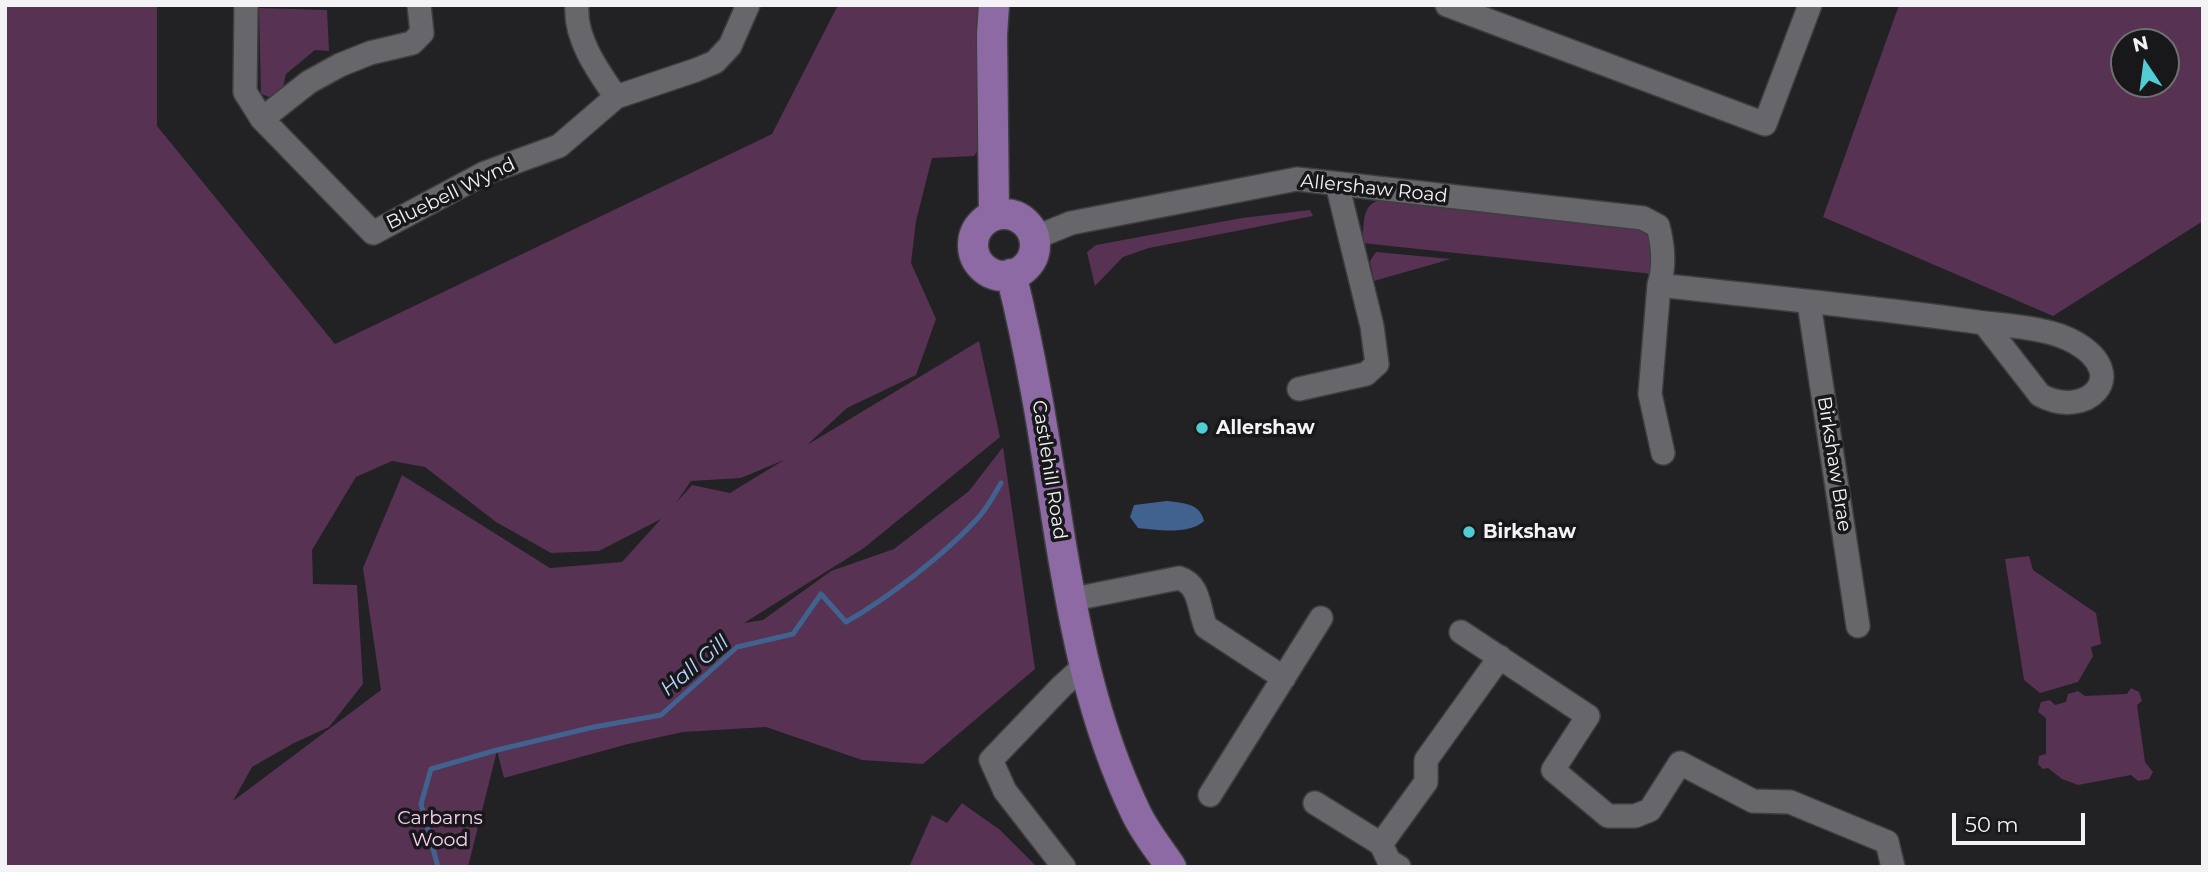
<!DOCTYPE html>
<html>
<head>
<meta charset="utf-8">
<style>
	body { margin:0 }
	#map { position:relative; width:2208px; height:872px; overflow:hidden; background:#222124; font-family:Montserrat,sans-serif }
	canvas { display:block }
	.frame { position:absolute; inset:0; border:7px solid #f3f3f5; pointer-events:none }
	.north { position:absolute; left:2110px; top:28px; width:70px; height:70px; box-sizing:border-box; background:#18181b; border:2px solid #707072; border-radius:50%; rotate:347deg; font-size:19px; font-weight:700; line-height:28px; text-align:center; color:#f3f3f5 }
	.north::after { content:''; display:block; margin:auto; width:24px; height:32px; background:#51ccd3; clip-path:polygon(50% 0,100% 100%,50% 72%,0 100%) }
	.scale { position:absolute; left:1952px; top:813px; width:133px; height:32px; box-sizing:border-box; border:4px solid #f3f3f5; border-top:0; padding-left:9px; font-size:21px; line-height:24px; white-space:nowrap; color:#f3f3f5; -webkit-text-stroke:5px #18181b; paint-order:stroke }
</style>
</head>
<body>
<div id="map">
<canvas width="2208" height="872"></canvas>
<div class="frame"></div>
<div class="north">N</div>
<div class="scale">50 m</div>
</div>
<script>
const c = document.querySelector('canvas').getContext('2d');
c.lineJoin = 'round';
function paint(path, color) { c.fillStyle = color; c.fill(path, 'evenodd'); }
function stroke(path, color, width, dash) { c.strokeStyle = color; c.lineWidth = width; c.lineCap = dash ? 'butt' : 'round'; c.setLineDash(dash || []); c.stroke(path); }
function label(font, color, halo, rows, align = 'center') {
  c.font = font + ' Montserrat,sans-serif'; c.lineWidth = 7; c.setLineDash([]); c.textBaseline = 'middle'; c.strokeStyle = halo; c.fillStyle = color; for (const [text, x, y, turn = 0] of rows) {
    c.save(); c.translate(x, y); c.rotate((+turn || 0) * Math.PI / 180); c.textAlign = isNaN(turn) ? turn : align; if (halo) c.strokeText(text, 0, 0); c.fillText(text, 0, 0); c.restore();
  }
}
const green = new Path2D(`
	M5 5H157V126L335 344 772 134 838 5H983L988 135 974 156 932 158 916 221 911 263 936 319 916 375 847 408 807 445 979 341 1000 437 864 548 744 623 763 620 831 571 894 549 969 491 1003 447 1035 669 923 764 862 760 766 727 683 732 628 744 504 778 497 751 468 867H5ZM784 460 730 493 692 485 676 503 691 481 741 478ZM392 461 425 467 496 522 551 553 599 551 661 519 622 562 550 568 402 475 363 568 381 690 233 801 252 767 294 743 329 727 363 684 357 585 313 584 312 550 356 477Z
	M1899 5H2203V221L2053 316 1823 217ZM2124 42H2166V84H2124Z
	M259 8 327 10 329 51 315 50 286 74 283 87 270 97 261 94Z
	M1382 199 1635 228 1646 231 1655 239 1653 274 1362 243C1365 223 1360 205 1382 199Z
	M1310 210 1313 216 1149 248 1123 257 1095 286 1087 252 1096 245 1242 218Z
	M1376 252 1451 259 1374 281 1370 261Z
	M2029 556 2033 570 2096 613 2101 644 2091 647 2093 656 2078 682 2040 693 2024 680 2005 559Z
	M2131 688 2139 692 2142 701 2137 705 2145 762 2153 772 2149 779 2138 781 2131 775 2078 785 2062 779 2048 768 2043 769 2038 764 2039 756 2046 754V718L2038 712 2041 702 2050 700 2055 705 2066 702 2068 694 2078 691 2085 696 2127 694Z
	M962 803 1000 830 1037 867H909L932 815 947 823Z`);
const water = new Path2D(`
	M1167 501C1183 503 1200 503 1204 521 1189 535 1157 530 1138 528L1130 517 1134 505Z`);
const stream = new Path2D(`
	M438 867 421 804 431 769 497 750 594 727 661 715 737 647 793 634 821 594 846 622C888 598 944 555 977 519 987 509 994 495 1001 483`);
const minor = new Path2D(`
	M246 5 245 92 262 119 373 233 485 173 559 146 616 97 696 70 715 62 730 46 748 5
	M577 5C574 38 598 71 616 97
	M1447 5 1765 124 1810 5
	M262 119 309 82 340 65 370 53 412 43 422 33 419 5
	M1034 238 1071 223 1297 179 1643 218 1658 226C1663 245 1665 266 1659 285L1650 394 1663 453
	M1659 285C1765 297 1872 307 1977 322 2007 326 2050 327 2076 343 2132 376 2086 420 2040 395L1984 323
	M1809 303 1858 626
	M1299 389 1366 374 1377 364 1372 326 1337 184
	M1069 600 1179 578C1201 585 1198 609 1206 627L1284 678
	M1461 632 1588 716 1553 770 1608 816H1635L1650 810 1680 763 1753 801 1790 802 1887 842 1893 867
	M1210 795 1321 618
	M1315 803 1381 844
	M1064 867 1005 791 991 760 1061 687 1083 667
	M1399 867 1389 861 1381 844 1426 782V760L1500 657`);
const major = new Path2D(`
	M994 5 992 35 994 215
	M973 245a31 31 0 1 1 62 0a31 31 0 1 1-62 0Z
	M1011 274C1032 357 1045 442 1058 526 1074 626 1092 721 1136 813 1145 832 1159 849 1171 867`);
const markers = [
	[1202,428,7,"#51ccd3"],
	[1469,532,7,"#51ccd3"]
];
const streetNames = [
	["Allershaw Road",1374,189,6],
	["Bluebell Wynd",451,194,-26],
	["Birkshaw Brae",1834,464,81],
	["Castlehill Road",1049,470,81]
];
const poiNames = [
	["Allershaw",1216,428],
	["Birkshaw",1483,532]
];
const parkNames = [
	["Carbarns",440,818],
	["Wood",440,840]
];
const waterNames = [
	["Hall Gill",695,666,-40]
];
paint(green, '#573253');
paint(water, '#41628f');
stroke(stream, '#41628f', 5);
stroke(minor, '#3e3e40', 26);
stroke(major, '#3e3e40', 33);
stroke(minor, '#67666a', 23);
stroke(major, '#8e6aa4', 30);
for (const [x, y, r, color] of markers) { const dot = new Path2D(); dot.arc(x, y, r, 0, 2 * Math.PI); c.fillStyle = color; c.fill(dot); stroke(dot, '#18181b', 2.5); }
label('19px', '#f3f3f5', '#18181b', streetNames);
label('bold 19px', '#f3f3f5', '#18181b', poiNames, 'left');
label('19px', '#facff4', '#18181b', parkNames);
label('italic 21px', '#b6d5ff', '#18181b', waterNames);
</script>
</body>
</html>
